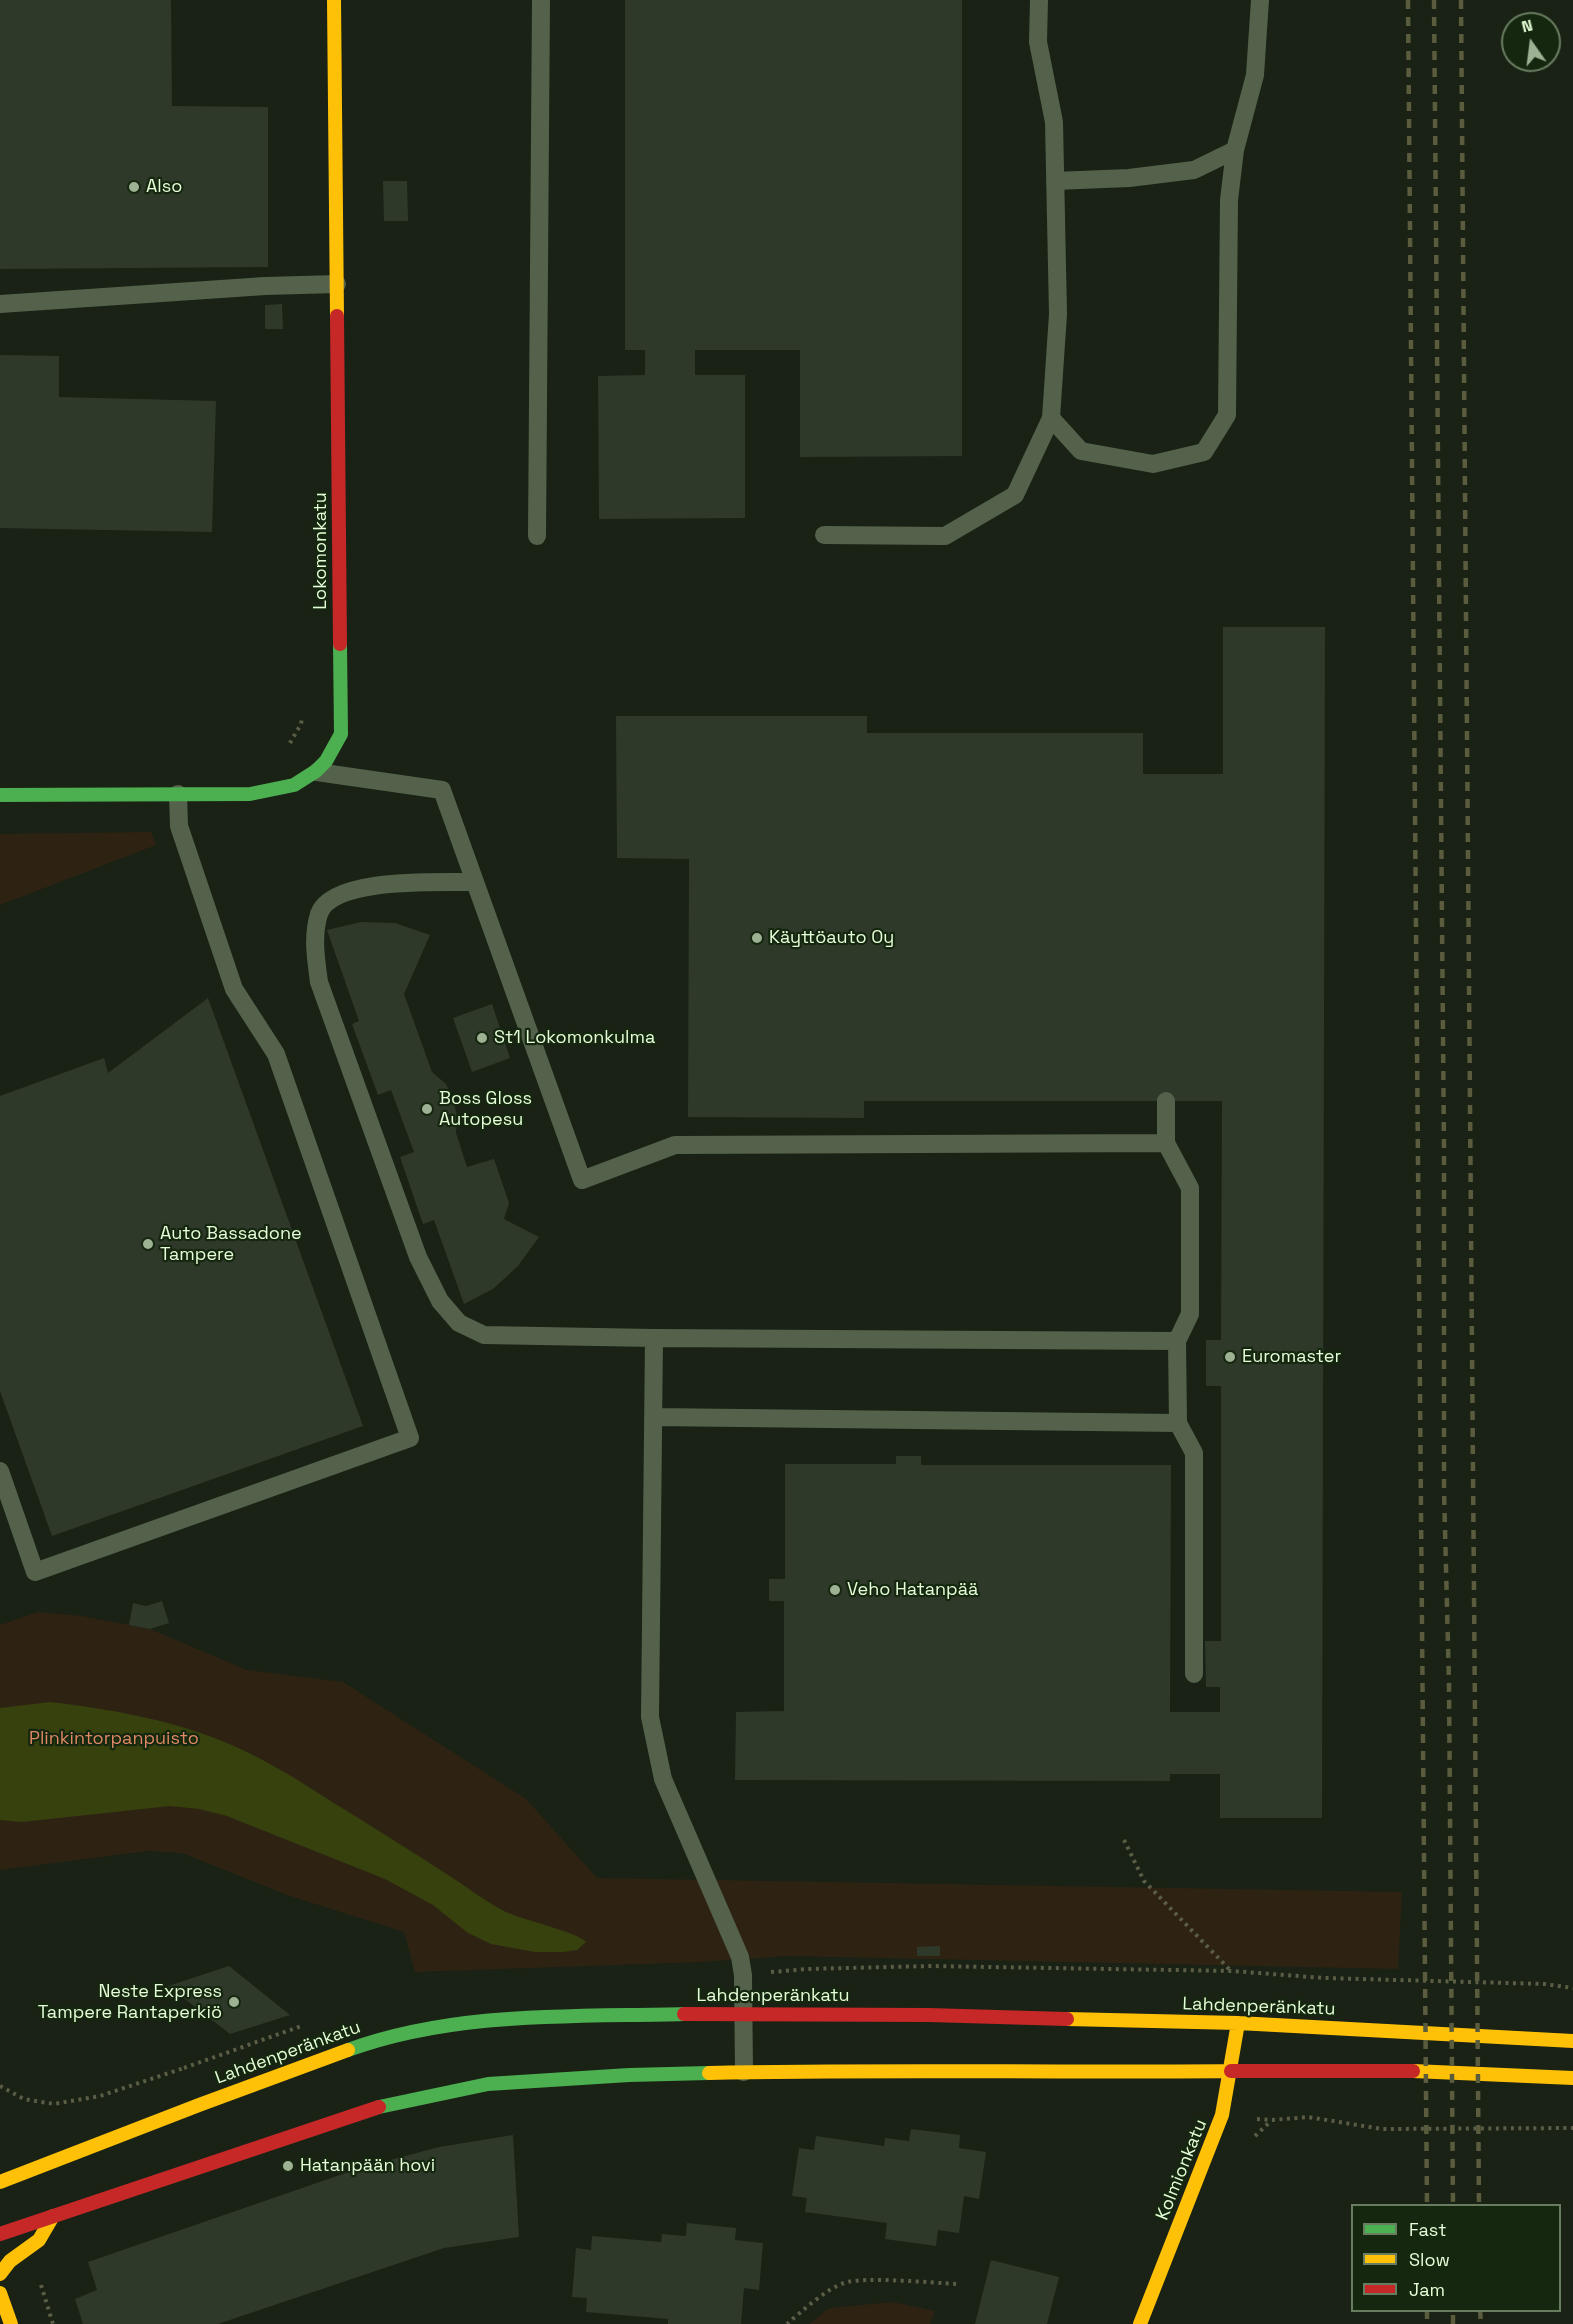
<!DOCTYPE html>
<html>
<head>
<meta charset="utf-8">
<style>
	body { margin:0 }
	#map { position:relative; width:1573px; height:2324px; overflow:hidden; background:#192215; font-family:"Space Grotesk",sans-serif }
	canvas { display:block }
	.legend { position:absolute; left:1351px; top:2204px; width:210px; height:108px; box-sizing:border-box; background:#162710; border:2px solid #687d60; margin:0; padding:8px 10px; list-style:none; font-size:18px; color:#e4fed7 }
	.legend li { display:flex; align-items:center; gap:12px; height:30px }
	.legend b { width:30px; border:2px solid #687d60 }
	.north { position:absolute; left:1501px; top:12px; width:60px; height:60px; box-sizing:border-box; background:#162710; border:2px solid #687d60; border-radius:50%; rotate:346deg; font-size:16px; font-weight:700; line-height:24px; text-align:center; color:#e4fed7 }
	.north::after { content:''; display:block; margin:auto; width:21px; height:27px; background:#9db193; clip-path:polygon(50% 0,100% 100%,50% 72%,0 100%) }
</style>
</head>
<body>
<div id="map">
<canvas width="1573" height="2324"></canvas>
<ul class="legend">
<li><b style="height:8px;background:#4caf50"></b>Fast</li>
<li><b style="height:8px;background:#ffc107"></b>Slow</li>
<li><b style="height:8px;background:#c62828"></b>Jam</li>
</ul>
<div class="north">N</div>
</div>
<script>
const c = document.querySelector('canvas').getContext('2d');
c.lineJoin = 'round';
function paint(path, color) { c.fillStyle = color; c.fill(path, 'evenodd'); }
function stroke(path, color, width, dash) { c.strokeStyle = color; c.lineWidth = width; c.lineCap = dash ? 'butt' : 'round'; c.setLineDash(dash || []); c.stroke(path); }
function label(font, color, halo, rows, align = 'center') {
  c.font = font + ' "Space Grotesk",sans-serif'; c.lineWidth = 4.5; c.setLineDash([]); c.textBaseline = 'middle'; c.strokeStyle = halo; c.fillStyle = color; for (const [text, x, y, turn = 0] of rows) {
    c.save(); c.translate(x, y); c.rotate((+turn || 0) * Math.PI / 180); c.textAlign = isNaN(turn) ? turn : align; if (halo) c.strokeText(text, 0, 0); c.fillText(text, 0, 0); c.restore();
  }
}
const green = new Path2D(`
	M151 832 156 845 0 905V834Z
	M38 1612 82 1616 150 1629 247 1670 343 1682 526 1799 597 1878 1402 1892 1398 1969 788 1956 701 1962 415 1972 404 1932 287 1895 182 1853 147 1851 0 1870V1625Z
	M893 2302 935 2311 930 2324H809L829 2308Z`);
const water = new Path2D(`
	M50 1702C109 1709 167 1719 222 1741 260 1756 295 1778 329 1800 368 1824 407 1848 445 1873 464 1885 482 1899 502 1910 520 1920 576 1931 586 1942L577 1950 563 1952H535L491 1944 468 1933 433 1905 385 1879 227 1816 199 1809 170 1806 22 1822 0 1820V1708Z`);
const building = new Path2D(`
	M0 0H171L172 106 268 107V267L0 269Z
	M625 0H962V456L800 457V350H695V375H745V518L599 519 598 376 645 375V350H625Z
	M383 181H407L408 221H384Z
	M282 304 283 329H265V305Z
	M0 355 59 356V397L216 401 212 532 0 528Z
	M1223 627H1325L1322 1818H1220V1774H1170V1781L735 1780 736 1712 784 1711V1601H769V1579H785V1464H896V1456H921V1465H1171L1170 1712H1220V1687H1206L1205 1641H1221V1386H1206V1340H1221L1222 1101H864V1118L688 1117 689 859 617 858 616 716H867V733H1143V774H1223Z
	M361 922 395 923 430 935 404 994 432 1072 446 1084 454 1101 457 1117 456 1133 467 1167 494 1159 509 1203 504 1219 539 1237 518 1266 493 1289 464 1304 434 1220 423 1224 400 1157 414 1152 391 1090 378 1095 352 1024 359 1021 327 930Z
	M208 998 363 1426 52 1536 0 1391V1096L104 1058 108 1073Z
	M492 1004 510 1058 472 1072 453 1018Z
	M162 1601 169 1623 150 1629 129 1625 133 1603 146 1606Z
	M940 1946V1956H917V1947Z
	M229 1966 290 2015 230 2034 168 1986Z
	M911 2129 960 2135 959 2148 986 2152 979 2199 964 2196 959 2233 938 2230 936 2246 885 2239 887 2223 805 2212 807 2198 792 2196 799 2148 814 2150 816 2136 884 2146 885 2138 909 2141Z
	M513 2135 519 2237 444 2248 218 2324H83L75 2299 97 2290 88 2262 360 2168 439 2147Z
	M687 2223 736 2228 735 2240 763 2243 759 2290 744 2288 741 2324H668V2319L586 2312 587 2298 572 2297 576 2248 591 2250 592 2236 661 2242 662 2234 686 2236Z
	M991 2260 1059 2277 1047 2324H975Z`);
const path = new Path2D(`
	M290 743 301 724 302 718
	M1124 1840 1144 1881 1231 1971
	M771 1972 808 1969 929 1966 1232 1971 1324 1978 1544 1984 1573 1988
	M184 2068 304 2025
	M0 2086 24 2099 54 2104 100 2096 184 2068
	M1257 2119 1272 2120 1308 2117 1382 2129 1573 2128
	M1255 2136 1271 2121
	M41 2285 53 2324
	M787 2324C802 2311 826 2289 844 2283 864 2276 933 2283 957 2284`);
const lane = new Path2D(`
	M1055 181 1129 178 1194 170 1235 150
	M0 304 265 286 337 284
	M1051 418 1081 451 1153 464 1204 452 1227 415 1229 200 1235 150 1255 75 1260 0
	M824 535 945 536 1015 495 1051 418 1058 314 1054 122 1038 42 1039 0
	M537 536 541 0
	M317 772 442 790 582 1180 675 1145 1166 1143V1101
	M475 882C441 883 332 876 319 914 312 937 316 959 319 982L418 1257 440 1301 459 1323 484 1335 654 1338 1177 1341
	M1166 1143 1190 1188V1314L1177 1341 1178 1423 1194 1453V1674
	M654 1338 650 1717 663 1779 740 1957 743 1975 744 2072
	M653 1417 1178 1423
	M0 1471 35 1572 410 1438 276 1054 234 989 179 826 178 794`);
const fast = new Path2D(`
	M0 795 250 794 294 785 316 771 326 761 341 734 340 644
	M348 2050C456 2011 571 2017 684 2014
	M379 2107 488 2084 629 2075 709 2073`);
const slow = new Path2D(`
	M334 0 337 316
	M1067 2019 1238 2023 1573 2041
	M1413 2071 1573 2078
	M709 2073C883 2069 1057 2073 1231 2071
	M0 2182 199 2105 348 2050
	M0 2274 10 2261 39 2240 53 2216
	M0 2293 11 2324
	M1140 2324 1222 2115 1238 2023`);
const jam = new Path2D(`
	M337 316 340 644
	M684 2014 928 2015 1067 2019
	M1231 2071H1413
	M0 2234 379 2107`);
const rail = new Path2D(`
	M1408 0 1427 2206
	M1434 0 1444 1150V1490L1449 1684 1453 2206
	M1461 0 1479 2206
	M1427 2310V2324
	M1480 2310 1481 2324
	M1453 2324V2310`);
const markers = [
	[134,187,6,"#9db193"],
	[757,938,6,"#9db193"],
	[482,1038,6,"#9db193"],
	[427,1109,6,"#9db193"],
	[148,1244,6,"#9db193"],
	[1230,1357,6,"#9db193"],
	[835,1590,6,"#9db193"],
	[234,2002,6,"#9db193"],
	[288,2166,6,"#9db193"]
];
const poiNames = [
	["Also",146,187],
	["Käyttöauto Oy",769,938],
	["St1 Lokomonkulma",494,1038],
	["Boss Gloss",439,1099],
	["Autopesu",439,1120],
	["Auto Bassadone",160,1234],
	["Tampere",160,1255],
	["Euromaster",1242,1357],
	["Veho Hatanpää",847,1590],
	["Neste Express",222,1992,"right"],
	["Tampere Rantaperkiö",222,2013,"right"],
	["Hatanpään hovi",300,2166]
];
const streetNames = [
	["Lokomonkatu",321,551,-90],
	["Lahdenperänkatu",773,1996],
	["Lahdenperänkatu",1259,2007,2],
	["Lahdenperänkatu",288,2053,-20],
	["Kolmionkatu",1182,2170,-68]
];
const parkNames = [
	["Plinkintorpanpuisto",114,1739]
];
paint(green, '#2e2313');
paint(water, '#36410d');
paint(building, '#2f392a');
stroke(path, '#5b5d46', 4, [3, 4.5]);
stroke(lane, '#54624b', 18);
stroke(fast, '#4caf50', 14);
stroke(slow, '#ffc107', 14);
stroke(jam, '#c62828', 14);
stroke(rail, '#5a5c3d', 4.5, [9, 8]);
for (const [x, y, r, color] of markers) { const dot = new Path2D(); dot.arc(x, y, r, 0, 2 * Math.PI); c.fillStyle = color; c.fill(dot); stroke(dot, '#162710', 2); }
label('18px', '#e4fed7', '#162710', poiNames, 'left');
label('18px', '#e4fed7', '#162710', streetNames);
label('18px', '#dd8963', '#162710', parkNames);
</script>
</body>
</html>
